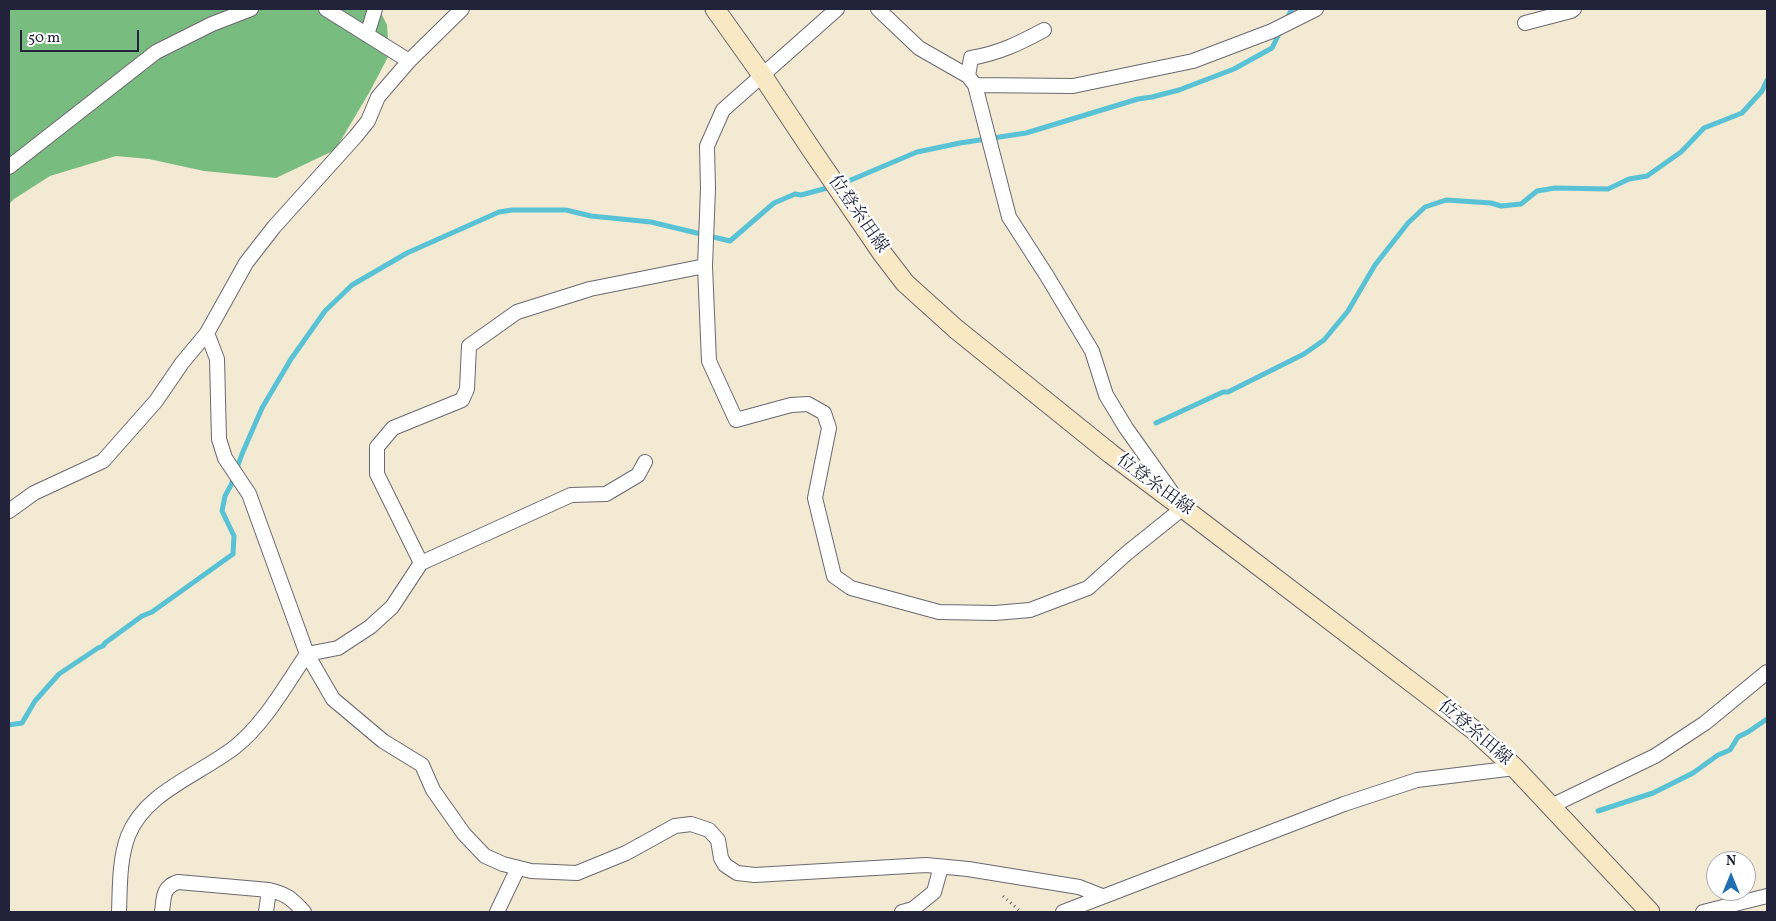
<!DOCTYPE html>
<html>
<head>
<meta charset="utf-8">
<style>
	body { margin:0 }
	#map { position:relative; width:1776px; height:921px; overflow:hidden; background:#f2ead3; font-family:Vollkorn,serif }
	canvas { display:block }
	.frame { position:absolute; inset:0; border:10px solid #22223b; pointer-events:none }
	.north { position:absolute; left:1706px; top:851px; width:50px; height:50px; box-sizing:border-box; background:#fff; border:1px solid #a7a7b1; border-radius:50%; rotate:0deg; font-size:14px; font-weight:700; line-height:20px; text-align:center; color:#22223b }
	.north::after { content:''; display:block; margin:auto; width:18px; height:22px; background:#1f6fb2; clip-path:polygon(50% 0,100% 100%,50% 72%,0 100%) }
	.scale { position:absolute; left:20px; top:30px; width:119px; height:22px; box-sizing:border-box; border:2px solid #22223b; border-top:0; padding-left:6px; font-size:15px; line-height:18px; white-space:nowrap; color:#22223b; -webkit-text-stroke:4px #fff; paint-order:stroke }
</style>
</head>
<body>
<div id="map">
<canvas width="1776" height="921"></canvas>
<div class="frame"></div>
<div class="north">N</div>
<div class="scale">50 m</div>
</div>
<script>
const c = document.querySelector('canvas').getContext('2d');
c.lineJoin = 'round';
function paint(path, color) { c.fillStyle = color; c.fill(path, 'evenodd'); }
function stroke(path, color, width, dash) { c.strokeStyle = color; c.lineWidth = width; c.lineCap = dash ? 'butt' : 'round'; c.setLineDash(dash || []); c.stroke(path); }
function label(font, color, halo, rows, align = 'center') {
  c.font = font + ' Vollkorn,"Noto Serif JP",serif'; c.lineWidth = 5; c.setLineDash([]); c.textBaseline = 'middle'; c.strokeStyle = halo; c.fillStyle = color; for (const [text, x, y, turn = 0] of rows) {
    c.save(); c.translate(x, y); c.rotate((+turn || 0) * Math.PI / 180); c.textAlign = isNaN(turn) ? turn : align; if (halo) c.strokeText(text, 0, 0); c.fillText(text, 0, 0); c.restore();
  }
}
const forest = new Path2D(`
	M9 9H379L387 25 389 55 369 93 335 150 276 178 204 171 149 159 116 156 50 176 14 199 9 204Z`);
const stream = new Path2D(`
	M1286 20 1292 9
	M839 185 917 152 960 143 1026 133 1138 99 1152 97 1179 90 1234 69 1272 48 1281 30
	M1156 423 1223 392H1228L1304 354 1324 340 1348 311 1375 265 1408 223 1425 207 1446 200 1491 203 1501 206 1521 204 1537 191 1555 188 1608 189 1629 179 1647 176 1681 152 1704 128 1742 113 1762 91 1767 80
	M9 725 22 723 35 701 59 674 98 648 103 646 105 643 142 616 152 612 233 554 234 536 222 511 225 496 231 485 242 454 262 408 291 359 325 311 352 285 407 253 499 212 512 210H566L591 216 651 222 730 241 774 203 795 194 801 195 831 187
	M1598 811 1653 793 1693 773 1718 755 1730 750 1738 737 1748 732 1767 719`);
const path = new Path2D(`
	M1003 896 1021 912`);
const minor = new Path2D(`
	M326 9 409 61
	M837 9 723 110 707 146 708 189 705 266 709 361 736 420 791 405 808 404 824 413 829 428 815 498 834 576 851 588 939 612 995 613 1030 610 1088 588 1127 553 1183 508 1126 428 1106 395 1092 351 1047 276 1009 217 975 85 968 76 919 48 878 9
	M1525 23 1571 11 1574 9
	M367 35 375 9
	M968 76 971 58C999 53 1018 44 1044 30
	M975 85 1073 86 1193 61 1272 31 1316 9
	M9 167 156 52 212 24 251 9
	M207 333 217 359 219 439 225 458 249 494 307 654 333 699 383 741 422 765 433 790 464 834 485 856 503 864 531 871 577 873 626 853 675 826 691 824 709 830 718 840 721 858 725 865 737 873 755 875 926 865 968 869 1079 887 1102 896
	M9 511 34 493 103 461 156 401 182 363 207 333 246 263 274 227 356 136 368 121 378 97 409 61 462 9
	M421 563 571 495 606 494 638 475 645 462
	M1551 806 1655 756 1705 723 1767 672
	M119 912C120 888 119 860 128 836 145 792 199 775 235 747 265 723 285 686 307 654L338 648 370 627 392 607 421 563 377 474V447L393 428 462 400 467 389 469 346 517 312 590 289 705 266
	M162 912C164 898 162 887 178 882L269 890C287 894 292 899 304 912
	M266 912 269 890
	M497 912 518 868
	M902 912 913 909 934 892 941 867
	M1063 912 1344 804 1417 780 1515 768
	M1703 912 1767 896`);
const secondary = new Path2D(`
	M715 9 762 75 809 146 882 253 905 283 956 329 1111 454 1183 508 1474 730 1515 768 1650 912`);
const streetNames = [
	["位登糸田線",857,215,55],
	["位登糸田線",1154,486,36],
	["位登糸田線",1474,734,40]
];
paint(forest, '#78bc7f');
stroke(stream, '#59c3d5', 5);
stroke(minor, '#6b6870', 16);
stroke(secondary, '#6b6870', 21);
stroke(path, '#6b6870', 3, [1, 4]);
stroke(minor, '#fff', 14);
stroke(secondary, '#f8e8c3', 19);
label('18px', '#22223b', '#fff', streetNames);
</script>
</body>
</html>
